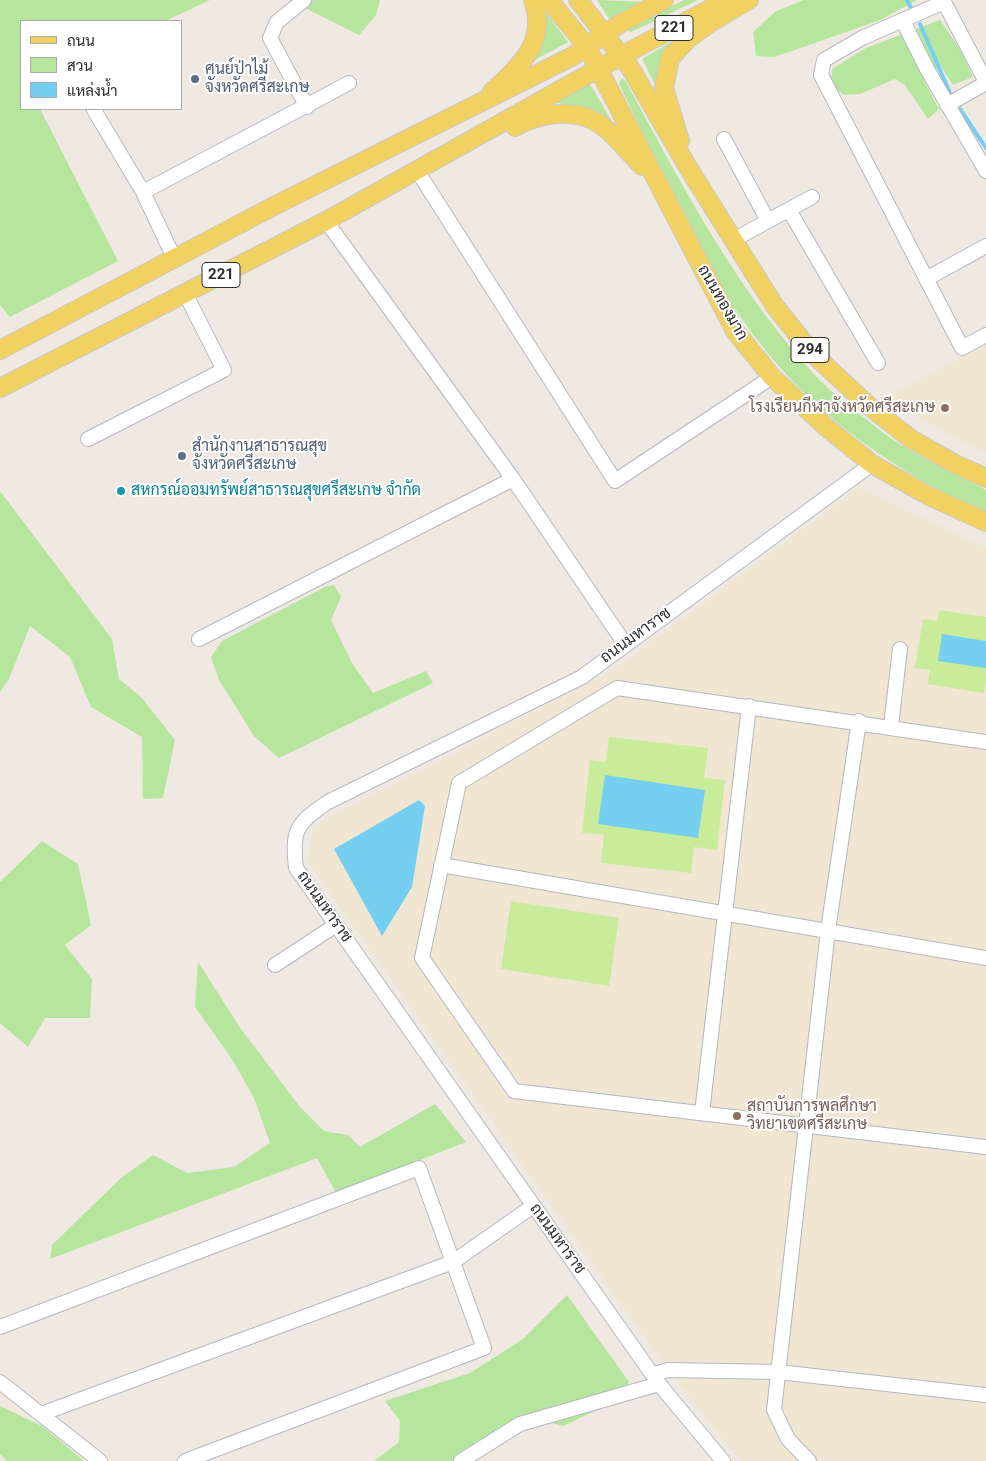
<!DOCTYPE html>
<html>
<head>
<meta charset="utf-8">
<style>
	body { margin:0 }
	#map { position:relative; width:986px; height:1461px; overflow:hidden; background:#efe9e1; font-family:Roboto,Sarabun,sans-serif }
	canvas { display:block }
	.legend { position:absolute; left:20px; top:20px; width:162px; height:90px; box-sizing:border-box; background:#fff; border:1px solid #ababab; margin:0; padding:6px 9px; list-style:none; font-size:15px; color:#2e2e2e }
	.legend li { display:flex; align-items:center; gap:10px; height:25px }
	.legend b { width:25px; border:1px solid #ababab }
</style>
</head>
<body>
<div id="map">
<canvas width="986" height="1461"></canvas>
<ul class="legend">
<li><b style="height:6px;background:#f2d163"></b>ถนน</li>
<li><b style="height:14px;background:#b6e59e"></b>สวน</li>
<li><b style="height:14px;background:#75cff0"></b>แหล่งน้ำ</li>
</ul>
</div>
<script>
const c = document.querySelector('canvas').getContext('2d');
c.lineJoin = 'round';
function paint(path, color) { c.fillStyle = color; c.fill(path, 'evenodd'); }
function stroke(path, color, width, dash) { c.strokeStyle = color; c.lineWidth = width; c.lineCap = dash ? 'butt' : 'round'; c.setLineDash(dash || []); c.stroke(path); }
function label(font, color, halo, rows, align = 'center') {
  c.font = font + ' Roboto,Sarabun,sans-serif'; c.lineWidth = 4; c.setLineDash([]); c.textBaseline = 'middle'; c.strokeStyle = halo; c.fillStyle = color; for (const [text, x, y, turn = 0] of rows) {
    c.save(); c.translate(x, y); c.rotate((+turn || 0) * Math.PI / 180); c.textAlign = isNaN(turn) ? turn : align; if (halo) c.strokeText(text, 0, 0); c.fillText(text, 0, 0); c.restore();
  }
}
const education = new Path2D(`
	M986 345V454L922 419 888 396Z
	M859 488 986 548V1461H741L668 1370 308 862 313 826 609 673Z`);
const green = new Path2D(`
	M0 0H210L165 21H21V109H40L118 261 10 317 0 305Z
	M289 0H380L376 15 359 35Z
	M597 0 648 2 610 20Z
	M684 0H698L631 32 628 31 629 28Z
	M804 0H917L880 20 812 44 774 57 756 56 753 32 776 11Z
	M545 11 568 42 535 60C545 43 548 31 545 11Z
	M940 20 960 49 973 77 953 85 940 65 924 81 939 109 928 119 905 85 895 79 860 94 843 95 831 83 832 69 866 48Z
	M674 40C661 55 657 67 656 86L642 59Z
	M622 78 625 80C679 180 733 284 809 369 827 389 851 408 872 424 906 452 948 470 986 490V512C890 471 801 406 742 319 694 249 657 161 619 84Z
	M590 84 611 120 593 109 556 103Z
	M0 491 112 639 119 679 141 697 175 740 163 798 143 799 142 737 91 707 70 657 30 626 9 679 0 692Z
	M334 585 341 597 331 620 352 663 373 693 426 671 433 683 279 758 254 736 219 680 211 657 222 641 325 587Z
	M42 841 78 864 91 925 65 945 92 979 90 1018H45L28 1047 0 1023V882Z
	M198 962 241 1029 300 1107 324 1131 348 1135 360 1147 435 1104 466 1142 336 1193 317 1158 50 1259 52 1245 121 1178 153 1155 187 1173 234 1167 270 1143 254 1098 232 1059 195 1007Z
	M567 1295 629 1382 614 1402 563 1426 527 1416 491 1435 452 1461H374L399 1442 400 1421 385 1401 470 1373 523 1339Z
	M0 1406 42 1426 84 1461H7L0 1454Z`);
const pitch = new Path2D(`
	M939 610 986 617V681L984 693 928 684 930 670 915 668 923 619 937 621Z
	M609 737 708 748 704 778 725 780 717 850 694 847 691 873 601 863 604 835 582 833 590 760 606 762Z
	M511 901 619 918 609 986 501 969Z`);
const water = new Path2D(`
	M942 634 986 641V668L938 661Z
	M605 775 705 790 698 838 598 824Z
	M419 800 425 806 412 887 382 936 334 849Z`);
const stream = new Path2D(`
	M907 0 911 8
	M920 24 950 93
	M960 109 986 148`);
const minor = new Path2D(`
	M304 0 277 22 270 38 307 107
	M943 0 986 82
	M944 2 862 38 824 60 821 75 962 348 986 335
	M903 21 927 69 986 171
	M947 105 986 83
	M94 110 143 192 174 258
	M724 139 768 221
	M418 172 615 481 772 377
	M143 192 349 83
	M789 210 878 363
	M326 221 513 479 625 644
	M733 240 812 197
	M926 279 986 246
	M88 439 224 370 185 293
	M199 639 513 479
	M891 726 900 649
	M986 742 617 688 459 783 422 958 514 1091 986 1147
	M441 865 986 958
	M275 965 336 925
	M702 1113 749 706
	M0 1327 419 1168 484 1348 185 1461
	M654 1374 668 1370 778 1372 986 1395
	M0 1382 100 1461
	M41 1414 453 1262 533 1206
	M461 1461 520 1424 659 1384
	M723 1461 659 1384 296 868C292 829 296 824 328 802L582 677 872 464
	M809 1461 788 1439 774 1410 828 930 859 721`);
const major = new Path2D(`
	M549 0 587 47 735 331 772 377 826 427 872 464 929 496 986 522
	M578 0 631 69 689 169 774 305 812 353 869 406 911 439 955 464 986 478
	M492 92C520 65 548 43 533 0
	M515 127C542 112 578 107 604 127 618 138 630 154 642 166
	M680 141 664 88 670 58 688 39 710 23 749 0
	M0 350 274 206 573 56 621 23 664 0
	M0 388 326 221 621 56 727 0`);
const markers = [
	[195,79,5,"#5c6f8a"],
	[945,408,5,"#8d6e63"],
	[182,456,5,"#5c6f8a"],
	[121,491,5,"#0f9aa8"],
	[737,1116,5,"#8d6e63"]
];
const shields = [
	[674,28,38],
	[221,275,38],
	[810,350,38]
];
const shieldNames = [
	["221",674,28],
	["221",221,275],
	["294",810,350]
];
const serviceNames = [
	["ศูนย์ป่าไม้",205,70],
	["จังหวัดศรีสะเกษ",205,88],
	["สำนักงานสาธารณสุข",192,447],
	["จังหวัดศรีสะเกษ",192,465]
];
const streetNames = [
	["ถนนทองมาก",722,303,60],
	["ถนนมหาราช",636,636,-36],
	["ถนนมหาราช",324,907,55],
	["ถนนมหาราช",557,1239,54]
];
const educationNames = [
	["โรงเรียนกีฬาจังหวัดศรีสะเกษ",935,408],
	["สถาบันการพลศึกษา",747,1107,"left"],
	["วิทยาเขตศรีสะเกษ",747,1125,"left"]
];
const cultureNames = [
	["สหกรณ์ออมทรัพย์สาธารณสุขศรีสะเกษ จำกัด",131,491]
];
paint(education, '#f0e6d1');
paint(green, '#b6e59e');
paint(pitch, '#c9ec9a');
paint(water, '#75cff0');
stroke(stream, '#75cff0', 4);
stroke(minor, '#b4b7c1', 16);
stroke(major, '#c9c9c9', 20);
stroke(minor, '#fff', 14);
stroke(major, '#f2d163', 18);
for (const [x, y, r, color] of markers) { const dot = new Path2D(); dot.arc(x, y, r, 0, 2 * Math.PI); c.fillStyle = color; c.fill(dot); stroke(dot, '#fff', 2); }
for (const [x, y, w] of shields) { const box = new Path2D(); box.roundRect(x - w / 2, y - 12.5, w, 25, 4); c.fillStyle = '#fff'; c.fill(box); stroke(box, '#2e2e2e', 1); }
label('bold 15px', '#2e2e2e', null, shieldNames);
label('16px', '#4e5e75', '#fff', serviceNames, 'left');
label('16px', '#2e2e2e', '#fff', streetNames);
label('16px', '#785e54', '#fff', educationNames, 'right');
label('16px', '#0d838f', '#fff', cultureNames, 'left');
</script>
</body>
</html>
